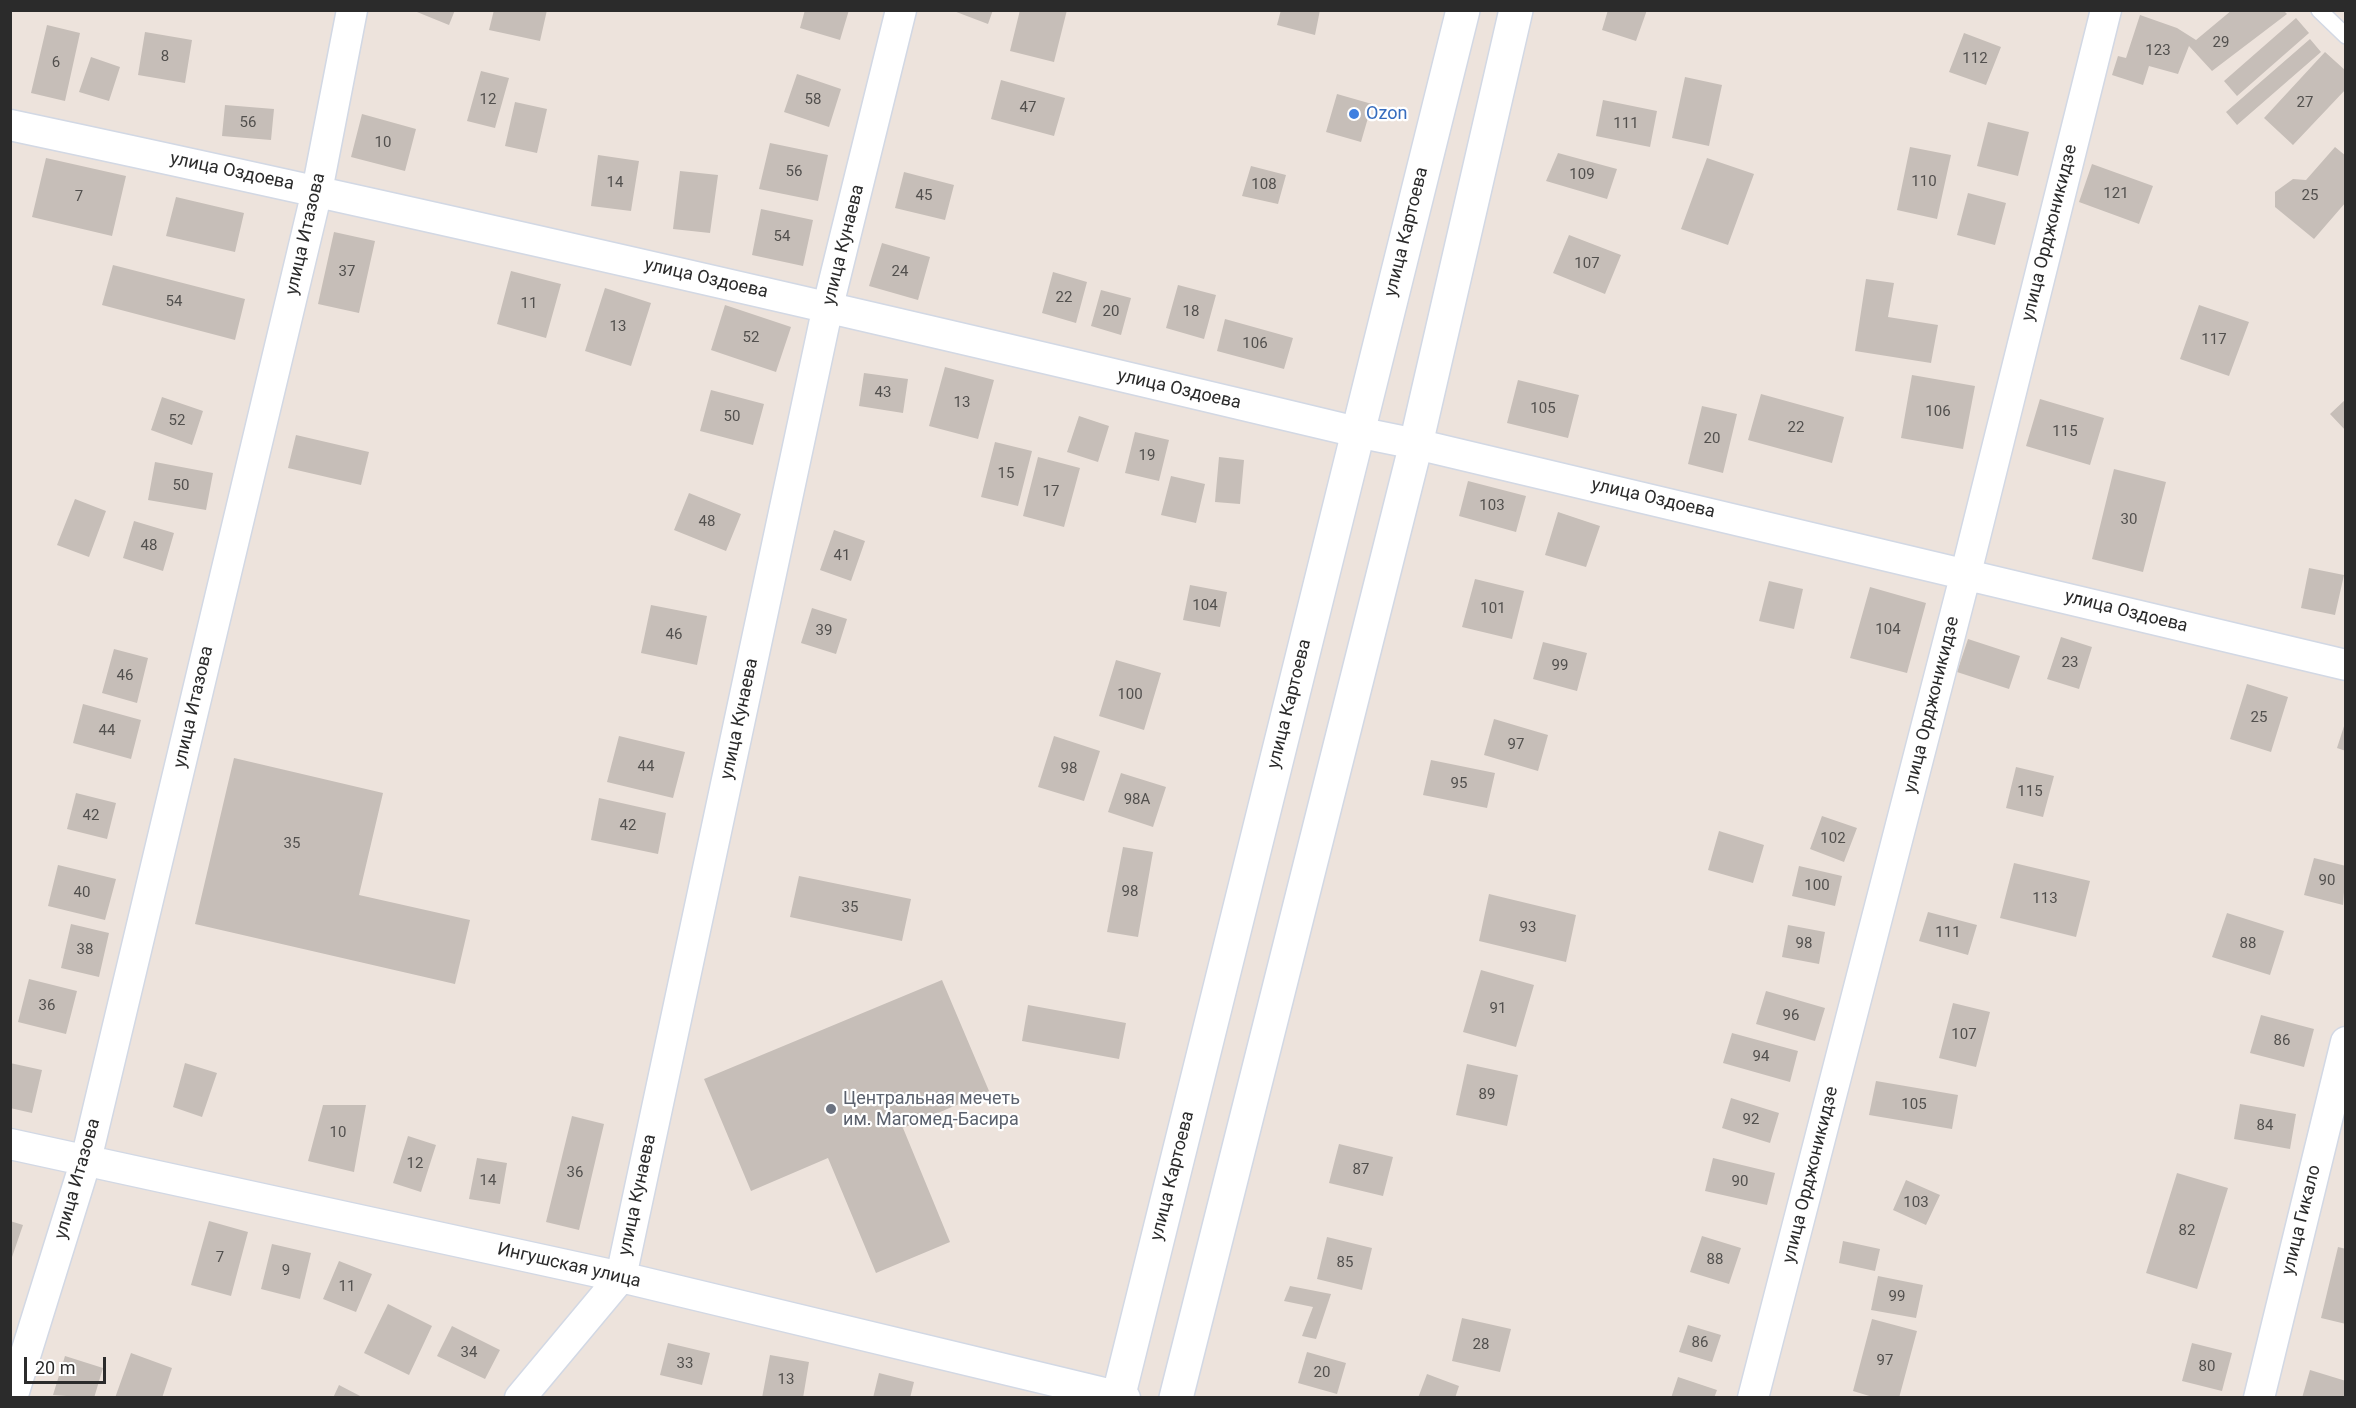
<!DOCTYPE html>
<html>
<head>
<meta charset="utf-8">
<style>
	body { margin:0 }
	#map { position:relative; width:2356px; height:1408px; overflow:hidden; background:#ede3dc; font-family:Roboto,sans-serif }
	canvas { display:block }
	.frame { position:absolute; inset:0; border:12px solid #2b2b2b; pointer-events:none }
	.scale { position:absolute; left:24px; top:1357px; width:82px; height:27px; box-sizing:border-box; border:3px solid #2b2b2b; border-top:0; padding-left:8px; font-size:18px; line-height:21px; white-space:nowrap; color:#2b2b2b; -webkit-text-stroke:4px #fff; paint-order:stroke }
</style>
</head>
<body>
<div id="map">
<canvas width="2356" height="1408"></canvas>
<div class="frame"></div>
<div class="scale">20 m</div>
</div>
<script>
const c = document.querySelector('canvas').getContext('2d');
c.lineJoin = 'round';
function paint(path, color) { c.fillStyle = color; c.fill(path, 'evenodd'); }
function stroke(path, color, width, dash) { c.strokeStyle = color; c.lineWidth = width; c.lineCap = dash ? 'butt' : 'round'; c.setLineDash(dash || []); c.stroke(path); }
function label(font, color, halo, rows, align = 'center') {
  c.font = font + ' Roboto,sans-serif'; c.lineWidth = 4.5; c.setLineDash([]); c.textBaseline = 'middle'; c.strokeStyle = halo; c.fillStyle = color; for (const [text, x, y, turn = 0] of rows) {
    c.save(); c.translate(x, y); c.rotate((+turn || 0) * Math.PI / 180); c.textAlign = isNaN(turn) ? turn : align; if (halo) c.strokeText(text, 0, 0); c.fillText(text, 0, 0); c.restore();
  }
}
const building = new Path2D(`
	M412 10H455L449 25Z
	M494 10H547L540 41 489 30Z
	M805 10H849L840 40 800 28Z
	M951 10H993L988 24Z
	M1020 10H1067L1054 62 1010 51Z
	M1281 10H1320L1315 35 1277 25Z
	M1608 10H1647L1636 41 1602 30Z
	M2232 10H2283L2287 14 2212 71 2189 46 2178 74 2149 66 2143 85 2112 75 2118 56 2126 58 2140 15 2177 28 2196 40Z
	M2296 18 2309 33 2237 96 2224 81Z
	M47 25 80 33 65 101 31 93Z
	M145 32 192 40 185 83 138 75Z
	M1964 33 2001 47 1986 85 1949 72Z
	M2310 39 2321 52 2237 125 2226 112Z
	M2325 52 2346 71V89L2293 145 2264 118Z
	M91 57 120 67 109 101 79 92Z
	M481 71 509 78 495 128 467 121Z
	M797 74 841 89 829 127 784 112Z
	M1685 77 1722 85 1709 146 1672 138Z
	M1001 80 1065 98 1054 136 991 119Z
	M1337 94 1372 104 1361 142 1326 132Z
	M1603 100 1657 111 1650 147 1596 136Z
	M515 102 547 109 537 153 505 146Z
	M225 105 274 109 271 140 222 136Z
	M362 114 416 129 405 171 351 157Z
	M1988 122 2029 132 2018 176 1977 166Z
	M770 143 828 155 818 201 759 189Z
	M1910 147 1951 155 1937 219 1897 210Z
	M2335 147 2346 156V202L2314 239 2275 207V192L2293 179 2306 180Z
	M1558 153 1617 169 1607 199 1546 181Z
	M598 155 639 161 631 211 591 206Z
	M46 158 126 176 112 236 32 217Z
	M1707 158 1754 174 1728 245 1681 229Z
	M2092 164 2153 186 2139 224 2079 202Z
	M1251 166 1286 175 1278 204 1242 196Z
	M680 171 718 175 710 233 673 229Z
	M904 172 954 185 945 220 895 208Z
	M1968 193 2006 203 1995 245 1957 235Z
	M176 197 244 213 235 252 166 236Z
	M761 209 813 220 803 266 752 255Z
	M334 232 375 241 359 313 318 304Z
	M1569 235 1621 255 1605 294 1553 273Z
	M882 243 930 257 918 300 869 286Z
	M113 265 245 299 235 340 102 305Z
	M511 271 561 284 546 338 497 324Z
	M1053 272 1087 282 1076 323 1042 313Z
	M1866 279 1894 283 1888 317 1938 325 1931 363 1855 351Z
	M1178 285 1216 295 1204 339 1166 328Z
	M605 288 651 303 631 366 585 351Z
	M1101 290 1131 298 1121 335 1091 326Z
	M725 305 791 327 776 372 711 350Z
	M2199 305 2249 322 2229 376 2180 359Z
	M1225 319 1293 338 1284 369 1217 351Z
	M945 367 994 380 978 439 929 426Z
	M864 373 908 379 903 413 859 406Z
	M1912 375 1975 386 1963 449 1901 438Z
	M1518 380 1579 395 1568 438 1507 423Z
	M711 390 764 404 753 445 700 431Z
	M1761 394 1844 417 1832 463 1748 440Z
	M162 397 203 411 192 445 151 430Z
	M2040 399 2104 418 2090 465 2026 446Z
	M2346 399V431L2330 414Z
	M1702 406 1737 414 1723 473 1688 464Z
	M1079 416 1109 426 1098 462 1067 452Z
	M1135 432 1169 440 1159 481 1125 473Z
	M296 435 369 452 361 485 288 468Z
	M995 442 1032 451 1018 506 981 497Z
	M1038 457 1080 468 1064 527 1023 516Z
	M1219 457 1244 460 1240 504 1215 502Z
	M155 462 213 473 206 510 148 500Z
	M2114 469 2166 482 2143 572 2092 559Z
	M1171 476 1205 484 1196 523 1161 515Z
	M1468 481 1526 496 1516 532 1459 516Z
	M689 493 741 514 726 551 674 530Z
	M75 499 106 511 89 557 57 545Z
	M1558 512 1600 526 1586 567 1545 555Z
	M134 521 174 533 163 571 123 558Z
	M834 530 865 541 851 581 820 570Z
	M2309 568 2344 575 2335 615 2301 608Z
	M1475 579 1524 591 1512 639 1462 627Z
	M1769 581 1803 589 1794 629 1759 621Z
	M1190 585 1227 592 1220 627 1183 620Z
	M1870 587 1926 603 1907 673 1850 658Z
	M651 605 707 616 697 665 641 653Z
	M812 608 847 619 836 654 801 643Z
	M2061 637 2092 647 2079 689 2047 679Z
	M1968 639 2020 656 2009 689 1957 672Z
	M1543 642 1587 653 1577 691 1533 679Z
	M114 649 148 658 137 703 102 693Z
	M1116 660 1161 673 1144 730 1099 716Z
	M2247 684 2288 697 2271 752 2230 739Z
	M83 704 141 720 131 759 73 743Z
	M1494 719 1548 735 1538 771 1484 755Z
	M2345 723H2346V751L2337 748Z
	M619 736 685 752 673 798 607 782Z
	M1054 736 1100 751 1084 801 1038 787Z
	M234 758 383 793 359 895 470 920 455 984 195 924Z
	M1431 760 1495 773 1487 808 1423 795Z
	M2016 767 2054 776 2043 817 2006 808Z
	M1121 773 1166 787 1153 827 1108 812Z
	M76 793 116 803 107 839 67 829Z
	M599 798 666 813 658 854 591 840Z
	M1822 816 1857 828 1844 862 1810 849Z
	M1719 831 1764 845 1753 883 1708 870Z
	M1123 847 1153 852 1138 937 1107 932Z
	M2314 858 2346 866 2343 905 2304 895Z
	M2014 863 2090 881 2076 937 2000 918Z
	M58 865 116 879 105 920 48 906Z
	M1799 866 1842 876 1835 906 1792 896Z
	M799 876 911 899 902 941 790 917Z
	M1489 894 1576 915 1566 962 1479 941Z
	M1928 912 1977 925 1968 955 1919 941Z
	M2227 913 2284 931 2270 975 2212 957Z
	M71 924 109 933 99 977 61 968Z
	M1788 925 1825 932 1819 964 1782 957Z
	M1481 970 1534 985 1516 1047 1463 1032Z
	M29 979 77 991 66 1034 18 1022Z
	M942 980 989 1091 903 1128 950 1242 876 1273 828 1158 751 1191 704 1079Z
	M1766 991 1825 1008 1815 1041 1756 1024Z
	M1953 1003 1990 1012 1976 1067 1939 1058Z
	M1028 1005 1126 1023 1119 1059 1022 1041Z
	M2261 1015 2314 1029 2304 1067 2250 1053Z
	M1732 1033 1798 1051 1790 1082 1723 1063Z
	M10 1063 42 1070 32 1113 10 1108Z
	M185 1063 217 1073 202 1117 173 1107Z
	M1467 1064 1518 1075 1507 1126 1456 1115Z
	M1876 1081 1958 1095 1952 1129 1869 1115Z
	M1731 1098 1779 1113 1770 1143 1722 1128Z
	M2240 1104 2296 1114 2290 1149 2234 1139Z
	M323 1105H366L354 1172 308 1161Z
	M572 1116 604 1124 579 1230 546 1222Z
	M408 1136 436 1145 421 1192 393 1183Z
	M1339 1144 1393 1157 1383 1196 1329 1183Z
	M477 1158 507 1163 500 1204 469 1199Z
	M1713 1158 1775 1173 1767 1205 1705 1191Z
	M2177 1173 2228 1188 2197 1289 2146 1273Z
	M1906 1180 1940 1195 1926 1225 1893 1210Z
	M10 1221 23 1225 11 1260H10Z
	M209 1221 248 1232 231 1296 191 1285Z
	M1702 1236 1741 1248 1729 1284 1690 1272Z
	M1327 1237 1372 1248 1362 1290 1317 1279Z
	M1843 1241 1880 1249 1875 1271 1839 1263Z
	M272 1244 311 1253 300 1299 261 1289Z
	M2338 1247 2346 1249V1324L2321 1318Z
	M339 1261 372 1274 356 1312 323 1299Z
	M1878 1276 1923 1285 1916 1318 1871 1310Z
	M1290 1286 1331 1294 1316 1339 1302 1336 1313 1307 1284 1301Z
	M388 1304 432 1326 409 1375 364 1353Z
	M1462 1318 1511 1329 1500 1372 1452 1361Z
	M1872 1319 1917 1331 1899 1398H1876L1853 1391Z
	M1688 1325 1721 1335 1712 1362 1679 1352Z
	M452 1326 500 1350 485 1379 437 1356Z
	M668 1343 710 1353 702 1385 660 1375Z
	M2192 1343 2232 1353 2222 1391 2182 1381Z
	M1307 1352 1346 1363 1337 1394 1298 1383Z
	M131 1353 172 1368 162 1398H115Z
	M770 1355 809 1362 803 1398H762Z
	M65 1356 103 1368 94 1398 53 1395Z
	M2310 1370 2346 1381V1398H2302Z
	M879 1373 914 1382 910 1398H873Z
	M1427 1374 1459 1386 1455 1398H1418Z
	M1678 1377 1717 1390 1714 1398H1671Z
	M339 1385 364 1398H333Z`);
const service = new Path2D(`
	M2319 10 2346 36`);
const minor = new Path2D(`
	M10 125C461 221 909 325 1357 432L1416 444 2346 665
	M10 1144 621 1277 1125 1398
	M12 1398 86 1160 317 191 352 10
	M520 1398 621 1277 828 306 901 10
	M1753 1398 1966 573 2106 10
	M2259 1398 2346 1042`);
const secondary = new Path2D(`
	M1118 1398 1463 10
	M1176 1398 1416 444 1516 10`);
const markers = [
	[1354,114,6,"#3f7fe0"],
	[831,1109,6,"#6b7280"]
];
const numberNames = [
	["29",2221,43],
	["123",2158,51],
	["8",165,57],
	["112",1975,59],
	["6",56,63],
	["12",488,100],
	["58",813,100],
	["27",2305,103],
	["47",1028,108],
	["56",248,123],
	["111",1626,124],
	["10",383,143],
	["56",794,172],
	["109",1582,175],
	["110",1924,182],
	["14",615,183],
	["108",1264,185],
	["121",2116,194],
	["45",924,196],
	["25",2310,196],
	["7",79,197],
	["54",782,237],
	["107",1587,264],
	["37",347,272],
	["24",900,272],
	["22",1064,298],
	["54",174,302],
	["11",529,304],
	["20",1111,312],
	["18",1191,312],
	["13",618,327],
	["52",751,338],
	["117",2214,340],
	["106",1255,344],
	["43",883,393],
	["13",962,403],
	["105",1543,409],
	["106",1938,412],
	["50",732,417],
	["52",177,421],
	["22",1796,428],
	["115",2065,432],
	["20",1712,439],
	["19",1147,456],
	["15",1006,474],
	["50",181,486],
	["17",1051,492],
	["103",1492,506],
	["30",2129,520],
	["48",707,522],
	["48",149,546],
	["41",842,556],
	["104",1205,606],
	["101",1493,609],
	["104",1888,630],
	["39",824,631],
	["46",674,635],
	["23",2070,663],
	["99",1560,666],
	["46",125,676],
	["100",1130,695],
	["25",2259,718],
	["44",107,731],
	["97",1516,745],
	["44",646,767],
	["98",1069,769],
	["95",1459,784],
	["115",2030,792],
	["98А",1137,800],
	["42",91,816],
	["42",628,826],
	["102",1833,839],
	["35",292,844],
	["90",2327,881],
	["100",1817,886],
	["98",1130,892],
	["40",82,893],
	["113",2045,899],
	["35",850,908],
	["93",1528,928],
	["111",1948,933],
	["98",1804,944],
	["88",2248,944],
	["38",85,950],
	["36",47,1006],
	["91",1498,1009],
	["96",1791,1016],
	["107",1964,1035],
	["86",2282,1041],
	["94",1761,1057],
	["89",1487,1095],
	["105",1914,1105],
	["92",1751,1120],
	["84",2265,1126],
	["10",338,1133],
	["12",415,1164],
	["87",1361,1170],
	["36",575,1173],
	["14",488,1181],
	["90",1740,1182],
	["103",1916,1203],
	["82",2187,1231],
	["7",220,1258],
	["88",1715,1260],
	["85",1345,1263],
	["9",286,1271],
	["11",347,1287],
	["99",1897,1297],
	["86",1700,1343],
	["28",1481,1345],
	["34",469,1353],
	["97",1885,1361],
	["33",685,1364],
	["80",2207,1367],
	["20",1322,1373],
	["13",786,1380]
];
const shopNames = [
	["Ozon",1366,114]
];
const streetNames = [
	["улица Оздоева",232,172,12],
	["улица Картоева",1407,232,-76],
	["улица Орджоникидзе",2050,233,-76],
	["улица Итазова",306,234,-77],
	["улица Кунаева",844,245,-76],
	["улица Оздоева",706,279,13],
	["улица Оздоева",1179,390,13],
	["улица Оздоева",1653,499,13],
	["улица Оздоева",2126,612,14],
	["улица Картоева",1290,704,-76],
	["улица Орджоникидзе",1932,705,-76],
	["улица Итазова",194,707,-77],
	["улица Кунаева",740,719,-78],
	["улица Орджоникидзе",1811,1175,-76],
	["улица Картоева",1173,1176,-76],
	["улица Итазова",78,1179,-74],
	["улица Кунаева",638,1195,-78],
	["улица Гикало",2302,1220,-76],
	["Ингушская улица",569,1266,13]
];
const worshipNames = [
	["Центральная мечеть",843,1099],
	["им. Магомед-Басира",843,1120]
];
paint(building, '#c6beb8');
stroke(service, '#d2d8e4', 18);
stroke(minor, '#d2d8e4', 33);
stroke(secondary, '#d2d8e4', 36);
stroke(service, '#fff', 15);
stroke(minor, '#fff', 30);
stroke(secondary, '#fff', 33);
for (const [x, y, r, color] of markers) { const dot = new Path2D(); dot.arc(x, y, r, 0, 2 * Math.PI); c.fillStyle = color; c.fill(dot); stroke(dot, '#fff', 2); }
label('15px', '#52504e', null, numberNames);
label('18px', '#366cbe', '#fff', shopNames, 'left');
label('18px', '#2b2b2b', '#fff', streetNames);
label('18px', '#5b616d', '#fff', worshipNames, 'left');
</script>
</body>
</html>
